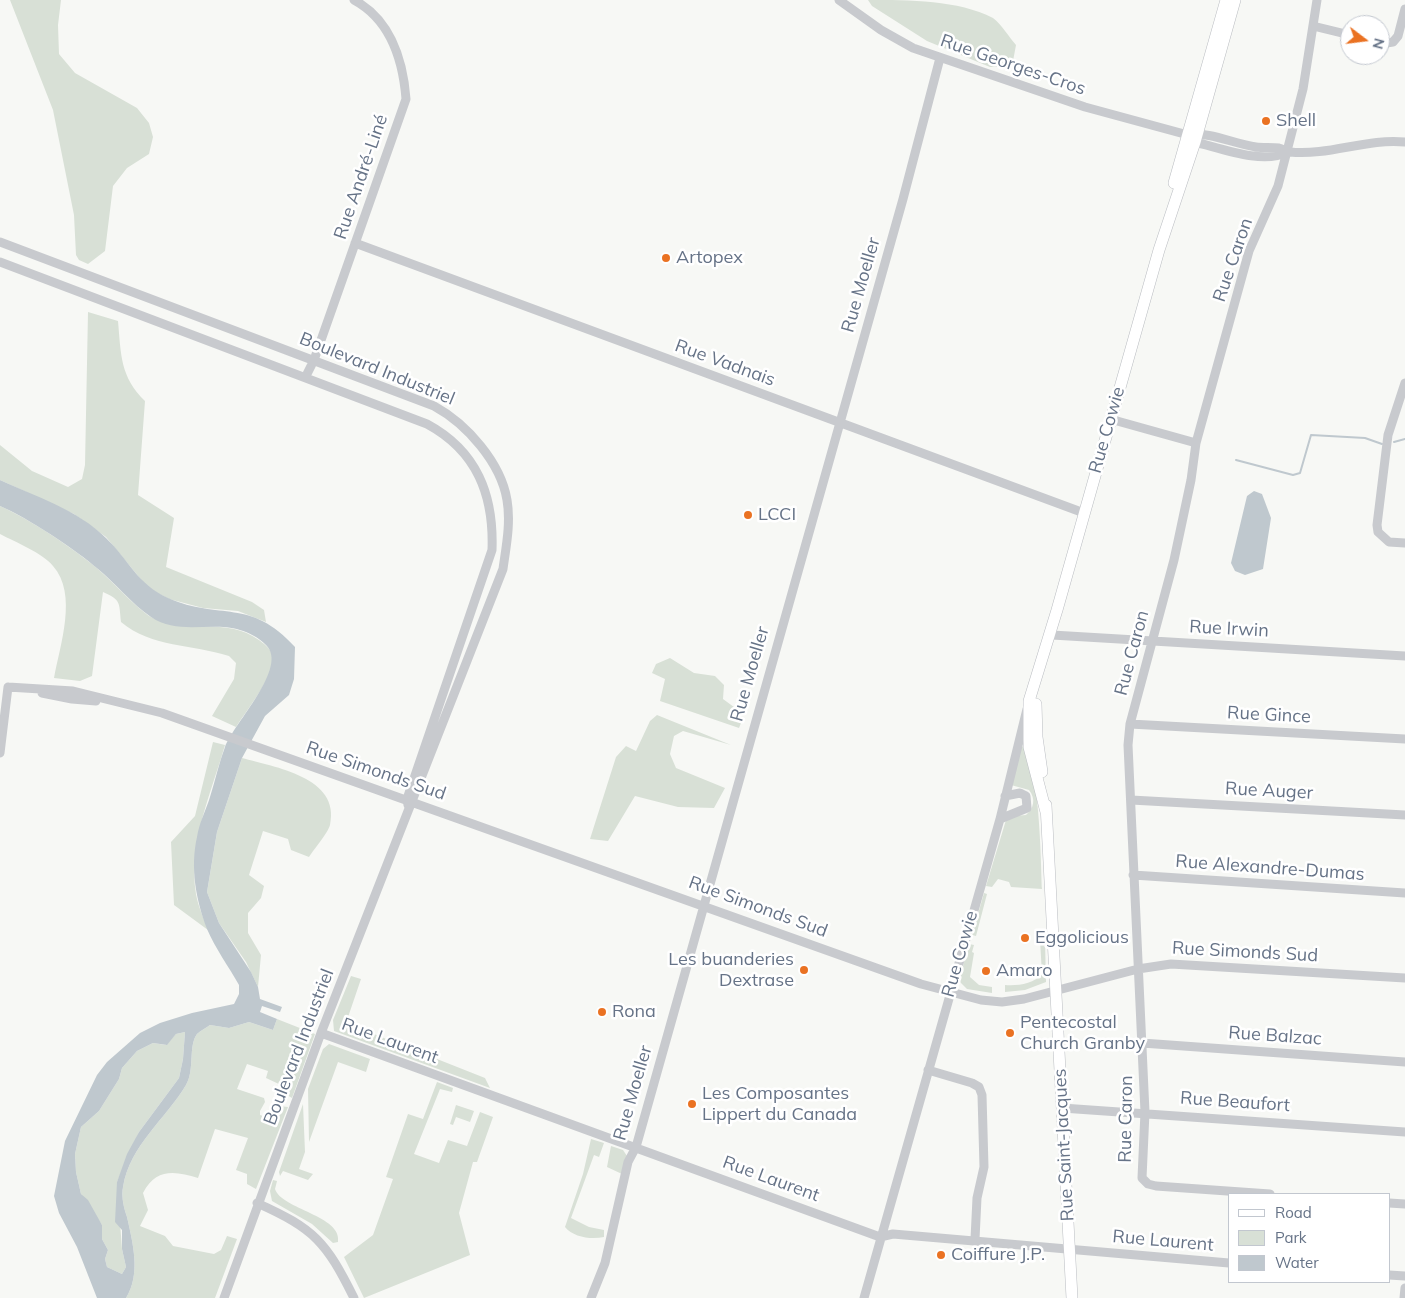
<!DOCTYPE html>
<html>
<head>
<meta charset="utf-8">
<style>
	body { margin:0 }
	#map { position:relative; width:1405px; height:1298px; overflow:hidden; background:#f7f8f5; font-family:Mulish,sans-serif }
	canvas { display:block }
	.legend { position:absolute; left:1228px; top:1193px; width:162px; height:90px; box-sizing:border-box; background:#fff; border:1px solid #c2c7cf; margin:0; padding:6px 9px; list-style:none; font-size:15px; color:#667387 }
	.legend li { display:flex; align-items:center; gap:10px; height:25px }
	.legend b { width:25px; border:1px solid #c2c7cf }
	.north { position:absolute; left:1340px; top:15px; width:50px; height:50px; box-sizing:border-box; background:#fff; border:1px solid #c2c7cf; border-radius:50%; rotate:105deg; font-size:14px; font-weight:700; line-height:20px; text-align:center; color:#667387 }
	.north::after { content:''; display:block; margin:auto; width:18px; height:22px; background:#ea7222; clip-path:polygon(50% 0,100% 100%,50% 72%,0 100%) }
</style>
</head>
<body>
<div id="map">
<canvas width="1405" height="1298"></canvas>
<ul class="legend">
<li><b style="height:6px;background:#fff"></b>Road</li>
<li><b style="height:14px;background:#d8e0d6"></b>Park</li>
<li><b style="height:14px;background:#bfc8ce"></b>Water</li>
</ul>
<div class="north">N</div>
</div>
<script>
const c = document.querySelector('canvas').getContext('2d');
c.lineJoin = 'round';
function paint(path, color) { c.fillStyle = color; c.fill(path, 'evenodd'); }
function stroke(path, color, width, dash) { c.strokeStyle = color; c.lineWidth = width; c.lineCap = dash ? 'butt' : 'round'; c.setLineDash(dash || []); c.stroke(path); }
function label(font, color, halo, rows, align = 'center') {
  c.font = font + ' Mulish,sans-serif'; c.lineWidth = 5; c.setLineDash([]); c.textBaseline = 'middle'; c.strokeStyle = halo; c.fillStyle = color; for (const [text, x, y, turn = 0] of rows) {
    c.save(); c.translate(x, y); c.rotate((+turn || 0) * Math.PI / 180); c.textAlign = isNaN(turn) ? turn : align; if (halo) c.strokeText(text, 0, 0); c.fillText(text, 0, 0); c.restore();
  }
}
const green = new Path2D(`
	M10 0H61L58 25 59 54 75 73 137 108 149 123 153 137 149 154 127 168 113 186 105 251 88 264 79 260 76 255 74 215 53 110Z
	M868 0C910 0 958 0 993 18 1002 25 1009 37 1016 45L1013 61 1003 67H990L927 41 872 6Z
	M88 312 118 321C121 354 120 377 145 401L138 495 174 518 166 567 252 602 264 610 266 622 238 611 203 608 169 599 148 588 106 537 74 514 0 480V445L32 471 68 487 82 479 85 465Z
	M0 506C28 518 76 550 99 570 111 580 141 613 153 618 189 635 225 616 259 640 264 644 270 648 272 654 279 671 245 712 236 727L212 716 234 679 236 663 229 656C192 644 152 648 121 622 119 602 121 600 103 592L92 676 80 681 54 678C60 645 78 594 53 566 43 553 15 542 0 534Z
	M670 658 694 673 715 676 724 685 723 699 738 710 741 723 739 728 660 701 665 679 652 673 656 664Z
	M657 715 731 745 683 731 674 736 670 754 676 768 725 788 714 808 678 807 635 796 608 841 590 839 616 757 626 746 636 751 650 721Z
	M213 742 225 745C211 794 188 843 196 894 198 906 204 919 208 930L174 905 171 842 195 816Z
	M1022 746C1040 762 1041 862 1042 889L1011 887 1009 882 998 879 992 887 986 886 1006 820 1014 816 1026 815C1034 808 1036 799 1029 790L1011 785Z
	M242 758C274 767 341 777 330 825 328 833 314 849 309 857L291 850 288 839 263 831 249 875 264 886 261 898 248 913V933L261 955 258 987 246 962 219 923 207 892 217 832Z
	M984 893 987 894 976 936 972 935Z
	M1040 940H1045L1046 982 1025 990 1005 992V985C1017 986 1034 984 1042 974Z
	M969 944 974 945 972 952 974 953 970 977 979 985 992 987V993L967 989 959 981Z
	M351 976 361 979 346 1023 485 1078 490 1088 334 1031 333 1020Z
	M277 1019 315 1034 292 1098 287 1095 281 1085 266 1078 268 1071 247 1064 237 1089 264 1098 265 1102 260 1111V1115L271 1119 279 1106 288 1107 256 1189 247 1184V1174L236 1170 248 1138 215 1129 198 1178C175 1171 156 1168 143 1193L148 1210 140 1226 165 1236 173 1246 214 1254 221 1250 227 1236 237 1239 215 1298H126C141 1274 133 1244 127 1217 124 1208 121 1197 123 1187 130 1145 165 1120 186 1085 195 1070 188 1046 197 1034 200 1031 206 1028 210 1025L229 1028 249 1022 273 1030Z
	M185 1032 183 1059 179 1078 139 1132 117 1182 122 1249 126 1267 122 1274 107 1267 105 1259 108 1250 102 1239V1225L81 1194 76 1172 75 1154 81 1127 99 1111 119 1079 122 1068 137 1051 153 1043 166 1045 176 1034Z
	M329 1044 370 1059 366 1072 338 1062 309 1142 308 1089 323 1049Z
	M437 1082 453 1088 452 1092 440 1089 414 1154 439 1163 448 1140 467 1146 480 1112 493 1117 477 1162H473L459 1213 470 1255 364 1298 344 1257 373 1235 393 1179 386 1177 408 1114 423 1119Z
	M303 1104 305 1152 299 1169 313 1174 308 1180 283 1171 280 1176 279 1172Z
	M456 1105 474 1111 470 1122 456 1117 453 1125 450 1124Z
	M591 1139 604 1143 599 1157 594 1155 571 1218 589 1227 604 1230V1237C591 1240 573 1237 565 1227L583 1174Z
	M611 1146 623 1150 627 1156 622 1174 607 1167Z
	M273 1180 277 1181 275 1189C281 1209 343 1216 338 1242L333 1243 312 1224 272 1201 270 1191Z`);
const water = new Path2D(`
	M0 480C35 496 78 510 106 538 129 560 137 584 168 598 220 621 250 597 295 647L294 679 289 695 265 716 242 758 217 832 207 892 219 923 251 972 258 987 260 999 282 1007 280 1012 262 1006 260 1012 277 1019 273 1030 249 1022 229 1028 210 1025C206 1028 200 1031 197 1034 188 1046 195 1070 186 1085 165 1120 130 1145 123 1187 121 1197 124 1208 127 1217 133 1244 141 1274 126 1298H97L77 1247 59 1213 54 1196 65 1141 97 1075 107 1062 140 1033 160 1023 192 1013 234 1004 239 994V985C229 967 215 948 207 929 196 900 190 868 197 837 199 823 206 810 210 797 215 781 219 763 225 747 234 723 289 667 266 645 229 610 186 641 151 617 132 604 116 584 98 569 75 549 28 518 0 506ZM185 1032 183 1059 179 1078 139 1132 127 1154 117 1182 115 1222 122 1230V1249L126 1267 122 1274 107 1267 105 1259 108 1250 102 1239V1225L88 1200 81 1194 76 1172 75 1154 81 1127 99 1111 119 1079 122 1068 137 1051 153 1043 167 1045 176 1034Z
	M1254 491 1262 494 1271 518 1263 569 1245 575 1235 571 1231 563 1247 496Z`);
const stream = new Path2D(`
	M1394 442 1405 439
	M1236 460 1293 475 1300 473 1311 435 1365 438 1382 444`);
const minor = new Path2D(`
	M839 0 881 30 913 48 1085 107 1188 135C1209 131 1234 144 1256 147 1263 148 1272 147 1279 148 1283 149 1286 152 1290 152 1329 156 1367 138 1405 142
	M1313 26 1350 35
	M1380 44 1393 42 1398 36 1405 9
	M1192 139 1195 142C1220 148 1263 165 1287 152
	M0 242 434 406C467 424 501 463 507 500 511 523 506 547 503 569L321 1033 224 1298
	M355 243 1084 513
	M0 262 427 424C477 451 494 495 492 550L407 799 408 805
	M306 376 314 360 406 99C403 60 391 20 354 0
	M1405 383 1388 435 1377 525 1378 532 1389 542 1405 543
	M1110 419 1196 443
	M1052 635 1405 656
	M8 687 73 691 162 713 921 984 981 1000 1002 1002 1024 999 1138 969 1171 964 1405 978
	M42 693 72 699 96 701
	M1130 724 1405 739
	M0 753 8 687
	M1131 800 1405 815
	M1000 819 1027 808 1026 796 1020 793 1005 796
	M1133 875 1405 893
	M321 1033 880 1237 893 1234 1229 1263
	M1142 1043 1405 1062
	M928 1070 972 1083 979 1087 982 1095 984 1167 977 1198 975 1239
	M1062 1108 1405 1132
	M1270 1194 1156 1186 1148 1184 1142 1178 1145 1112 1128 745 1130 724 1174 560 1191 480 1196 443 1249 251 1278 186 1303 89 1317 0
	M257 1203C315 1229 326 1242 354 1298
	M1389 1203 1405 1204
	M1389 1275 1405 1276
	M591 1298 605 1263 628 1162 636 1147 903 199 940 58
	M864 1298 1000 819 1027 709
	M1404 1298 1405 1288`);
const major = new Path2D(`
	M1174 183 1226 0
	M1036 704 1037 737 1042 772
	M1046 805 1072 1298
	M1046 812 1029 747V701L1057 610 1159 250 1195 142 1235 0`);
const markers = [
	[1266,121,5,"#ea7222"],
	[666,258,5,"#ea7222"],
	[748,515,5,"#ea7222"],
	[1025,938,5,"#ea7222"],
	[804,970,5,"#ea7222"],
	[986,971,5,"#ea7222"],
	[602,1012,5,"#ea7222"],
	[1010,1033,5,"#ea7222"],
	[692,1104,5,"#ea7222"],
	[941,1255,5,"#ea7222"]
];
const streetNames = [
	["Rue Georges-Cros",1013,65,19],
	["Rue André-Liné",361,177,-71],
	["Rue Caron",1233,260,-71],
	["Rue Moeller",861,285,-74],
	["Rue Vadnais",725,363,20],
	["Boulevard Industriel",377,369,22],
	["Rue Cowie",1107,430,-74],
	["Rue Irwin",1229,629,3],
	["Rue Caron",1132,653,-75],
	["Rue Moeller",750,674,-74],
	["Rue Gince",1269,715,3],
	["Rue Simonds Sud",376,771,19],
	["Rue Auger",1269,791,3],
	["Rue Alexandre-Dumas",1270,868,4],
	["Rue Simonds Sud",758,907,20],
	["Rue Simonds Sud",1245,952,3],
	["Rue Cowie",960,954,-74],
	["Rue Balzac",1275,1036,4],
	["Rue Laurent",390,1041,20],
	["Boulevard Industriel",299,1047,-69],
	["Rue Moeller",633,1093,-74],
	["Rue Beaufort",1235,1102,4],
	["Rue Caron",1126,1119,-89],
	["Rue Saint-Jacques",1064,1145,-93],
	["Rue Laurent",771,1179,20],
	["Rue Laurent",1163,1241,5]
];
const poiNames = [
	["Shell",1276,121],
	["Artopex",676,258],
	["LCCI",758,515],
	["Eggolicious",1035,938],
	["Les buanderies",794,960,"right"],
	["Dextrase",794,981,"right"],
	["Amaro",996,971],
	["Rona",612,1012],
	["Pentecostal",1020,1023],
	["Church Granby",1020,1044],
	["Les Composantes",702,1094],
	["Lippert du Canada",702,1115],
	["Coiffure J.P.",951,1255]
];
paint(green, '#d8e0d6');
paint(water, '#bfc8ce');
stroke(stream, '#bfc8ce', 2);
stroke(major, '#babdc2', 12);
stroke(minor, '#c8cace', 9);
stroke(major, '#fff', 11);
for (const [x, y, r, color] of markers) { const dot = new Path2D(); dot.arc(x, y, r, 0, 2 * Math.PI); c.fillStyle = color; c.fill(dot); stroke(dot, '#fff', 2); }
label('18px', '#667387', '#fff', streetNames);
label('18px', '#667387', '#fff', poiNames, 'left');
</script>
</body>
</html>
